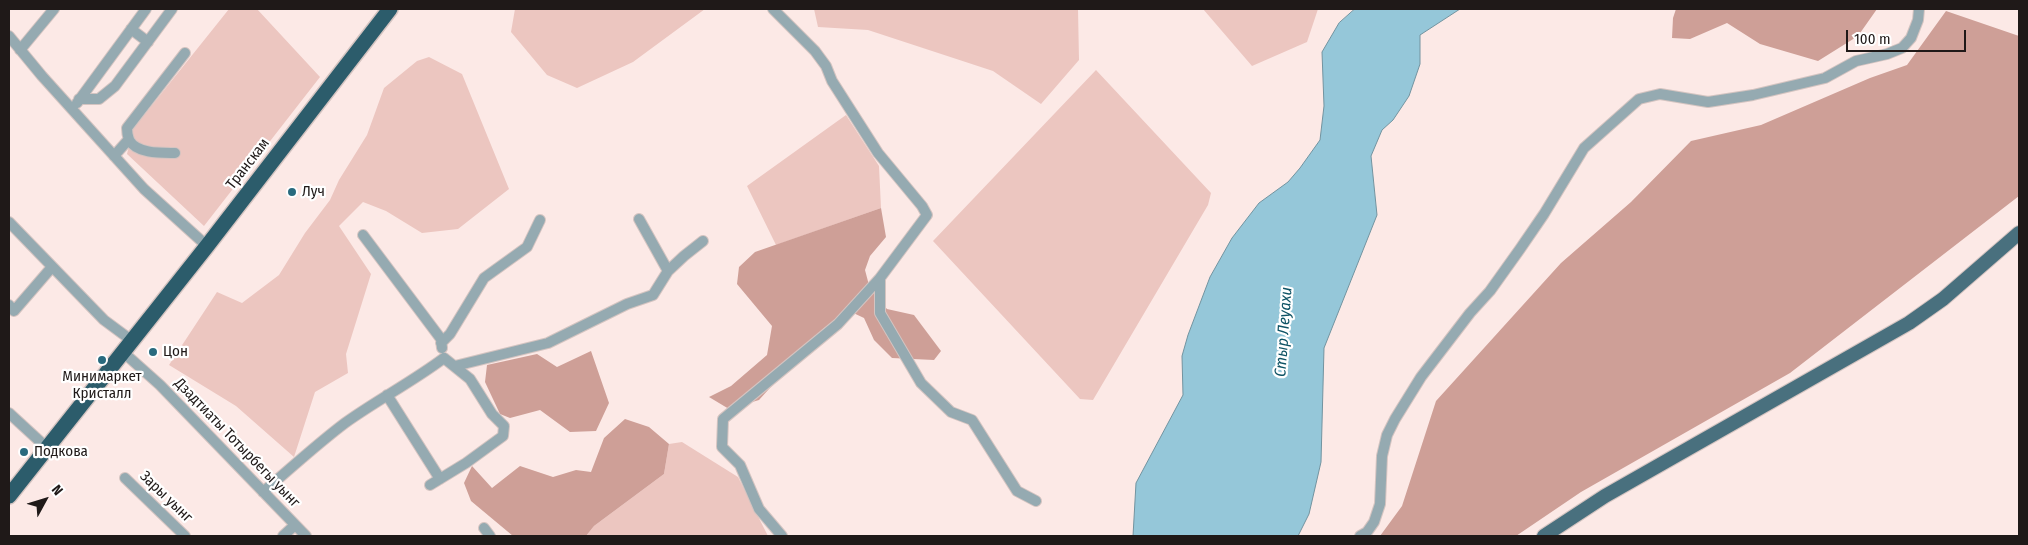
<!DOCTYPE html>
<html>
<head>
<meta charset="utf-8">
<style>
	body { margin:0 }
	#map { position:relative; width:2028px; height:545px; overflow:hidden; background:#fce9e6; font-family:"Fira Sans Condensed",sans-serif }
	canvas { display:block }
	.frame { position:absolute; inset:0; border:10px solid #1f1918; pointer-events:none }
	.north { position:absolute; left:20px; top:475px; width:50px; height:50px; -webkit-text-stroke:4px #fff; paint-order:stroke; rotate:51deg; font-size:14px; font-weight:700; line-height:20px; text-align:center; color:#1f1918 }
	.north::after { content:''; display:block; margin:auto; width:18px; height:22px; background:#1f1918; clip-path:polygon(50% 0,100% 100%,50% 72%,0 100%) }
	.scale { position:absolute; left:1846px; top:30px; width:120px; height:22px; box-sizing:border-box; border:2px solid #1f1918; border-top:0; padding-left:6px; font-size:15px; line-height:18px; white-space:nowrap; color:#1f1918; -webkit-text-stroke:4px #fff; paint-order:stroke }
</style>
</head>
<body>
<div id="map">
<canvas width="2028" height="545"></canvas>
<div class="frame"></div>
<div class="north">N</div>
<div class="scale">100 m</div>
</div>
<script>
const c = document.querySelector('canvas').getContext('2d');
c.lineJoin = 'round';
function paint(path, color) { c.fillStyle = color; c.fill(path, 'evenodd'); }
function stroke(path, color, width, dash) { c.strokeStyle = color; c.lineWidth = width; c.lineCap = dash ? 'butt' : 'round'; c.setLineDash(dash || []); c.stroke(path); }
function label(font, color, halo, rows, align = 'center') {
  c.font = font + ' "Fira Sans Condensed",sans-serif'; c.lineWidth = 4.5; c.setLineDash([]); c.textBaseline = 'middle'; c.strokeStyle = halo; c.fillStyle = color; for (const [text, x, y, turn = 0] of rows) {
    c.save(); c.translate(x, y); c.rotate((+turn || 0) * Math.PI / 180); c.textAlign = isNaN(turn) ? turn : align; if (halo) c.strokeText(text, 0, 0); c.fillText(text, 0, 0); c.restore();
  }
}
const green = new Path2D(`
	M229 9H257L320 77 204 226 127 154 133 129Z
	M515 9H705L633 62 577 88 547 75 511 32Z
	M814 9H1078L1079 60 1041 104 993 71 868 30 818 27Z
	M1203 9H1318L1307 42 1252 66Z
	M429 57 462 74 509 189 458 229 422 233 386 211 363 202 339 226 371 274 346 354 348 373 315 392 294 457 236 406 169 365 217 292 242 303 279 275 305 233 330 200 339 180 367 135 384 88 417 61Z
	M1096 70 1211 193 1208 205 1093 400 1080 399 933 241Z
	M846 115 879 166 881 208 776 245 747 186Z
	M682 442 738 477 768 536H586L594 526 664 474 669 444Z`);
const forest = new Path2D(`
	M1676 9H1877L1858 36 1818 61 1760 44 1727 23 1690 39 1672 38 1673 18Z
	M1946 11 2019 36V196L1790 373 1581 492 1516 536H1380L1402 506 1436 401 1561 263 1631 202 1691 141 1761 125 1870 78 1907 65Z
	M881 208 886 237 870 256 865 270 870 289 887 309 914 315 941 351 934 360 892 358 874 340 864 318 847 310 822 330 759 400 729 409 709 397 731 386 767 355 772 326 737 284 739 267 755 252Z
	M591 351 609 403 596 431 570 432 540 410 510 418 500 414 485 382 487 365 537 354 557 367Z
	M625 419 649 427 669 444 664 474 594 526 586 536H513L471 501 464 483 472 466 492 488 520 466 553 477 576 470 591 472 604 438Z`);
const water = new Path2D(`
	M1355 9H1460L1420 35V64L1409 96 1393 120 1382 130 1371 156 1377 215 1324 348 1321 462 1309 514 1298 536H1133L1136 483 1183 395 1182 356 1188 335 1210 277 1232 238 1259 203 1288 182 1300 168 1320 140 1324 106 1322 52 1339 23Z`);
const minor = new Path2D(`
	M773 9 815 51 826 66 832 81 878 153 922 206 927 215 880 278V313L921 383 951 412 972 420 1017 491 1036 501
	M131 29 148 42
	M9 36 42 76 144 189 207 246
	M20 50 54 9
	M79 99H99L115 86 172 9
	M77 103 146 9
	M175 153C161 153 137 154 129 140 128 137 127 131 127 128L185 53
	M114 156 129 139
	M639 219 668 271
	M9 222 104 320 131 340
	M363 235 441 339 442 348
	M9 305 14 311 52 267
	M441 343 450 334 484 278 527 247 540 220
	M123 352 160 385 306 536
	M455 366 548 343 627 304 653 295 668 271 684 256 703 241
	M387 395 440 479
	M9 413 46 447
	M125 478 185 536
	M263 492C290 469 317 444 345 423 377 400 412 382 444 358L470 379 492 414 504 426 503 436 466 463 430 485
	M484 528 490 536
	M283 536 295 525
	M782 536 759 509 740 465 722 447 723 419 838 324 880 278
	M1360 536 1367 532 1374 522 1380 504 1382 456 1387 435 1395 419 1421 377 1470 313 1490 291 1520 249 1544 214 1584 148 1639 99 1660 94 1708 102 1753 95 1825 78 1856 61 1887 54 1902 48 1911 38 1918 20 1919 9`);
const major = new Path2D(`
	M1544 536 1605 496 1909 323 1943 299 2019 233`);
const highway = new Path2D(`
	M9 496 207 246 390 9`);
const markers = [
	[292,192,5,"#296a7e"],
	[153,352,5,"#296a7e"],
	[102,360,5,"#296a7e"],
	[24,452,5,"#296a7e"]
];
const streetNames = [
	["Транскам",248,164,-52],
	["Дзадтиаты Тотырбегы уынг",237,443,46],
	["Зары уынг",166,497,44]
];
const poiNames = [
	["Луч",302,192],
	["Цон",163,352],
	["Минимаркет",102,377,"center"],
	["Кристалл",102,394,"center"],
	["Подкова",34,452]
];
const waterNames = [
	["Стыр Леуахи",1284,332,-86]
];
paint(green, '#ecc6c0');
paint(forest, '#ce9f97');
paint(water, '#95c7d9');
stroke(water, '#72939f', 1);
stroke(minor, '#d4c4c1', 12);
stroke(major, '#d4c4c1', 16);
stroke(highway, '#d4c4c1', 18);
stroke(minor, '#95aab1', 10);
stroke(major, '#49707e', 14);
stroke(highway, '#2c5c6b', 15);
for (const [x, y, r, color] of markers) { const dot = new Path2D(); dot.arc(x, y, r, 0, 2 * Math.PI); c.fillStyle = color; c.fill(dot); stroke(dot, '#fff', 2); }
label('15px', '#1f1918', '#fff', streetNames);
label('15px', '#1f1918', '#fff', poiNames, 'left');
label('italic 16px', '#0e5365', '#fff', waterNames);
</script>
</body>
</html>
